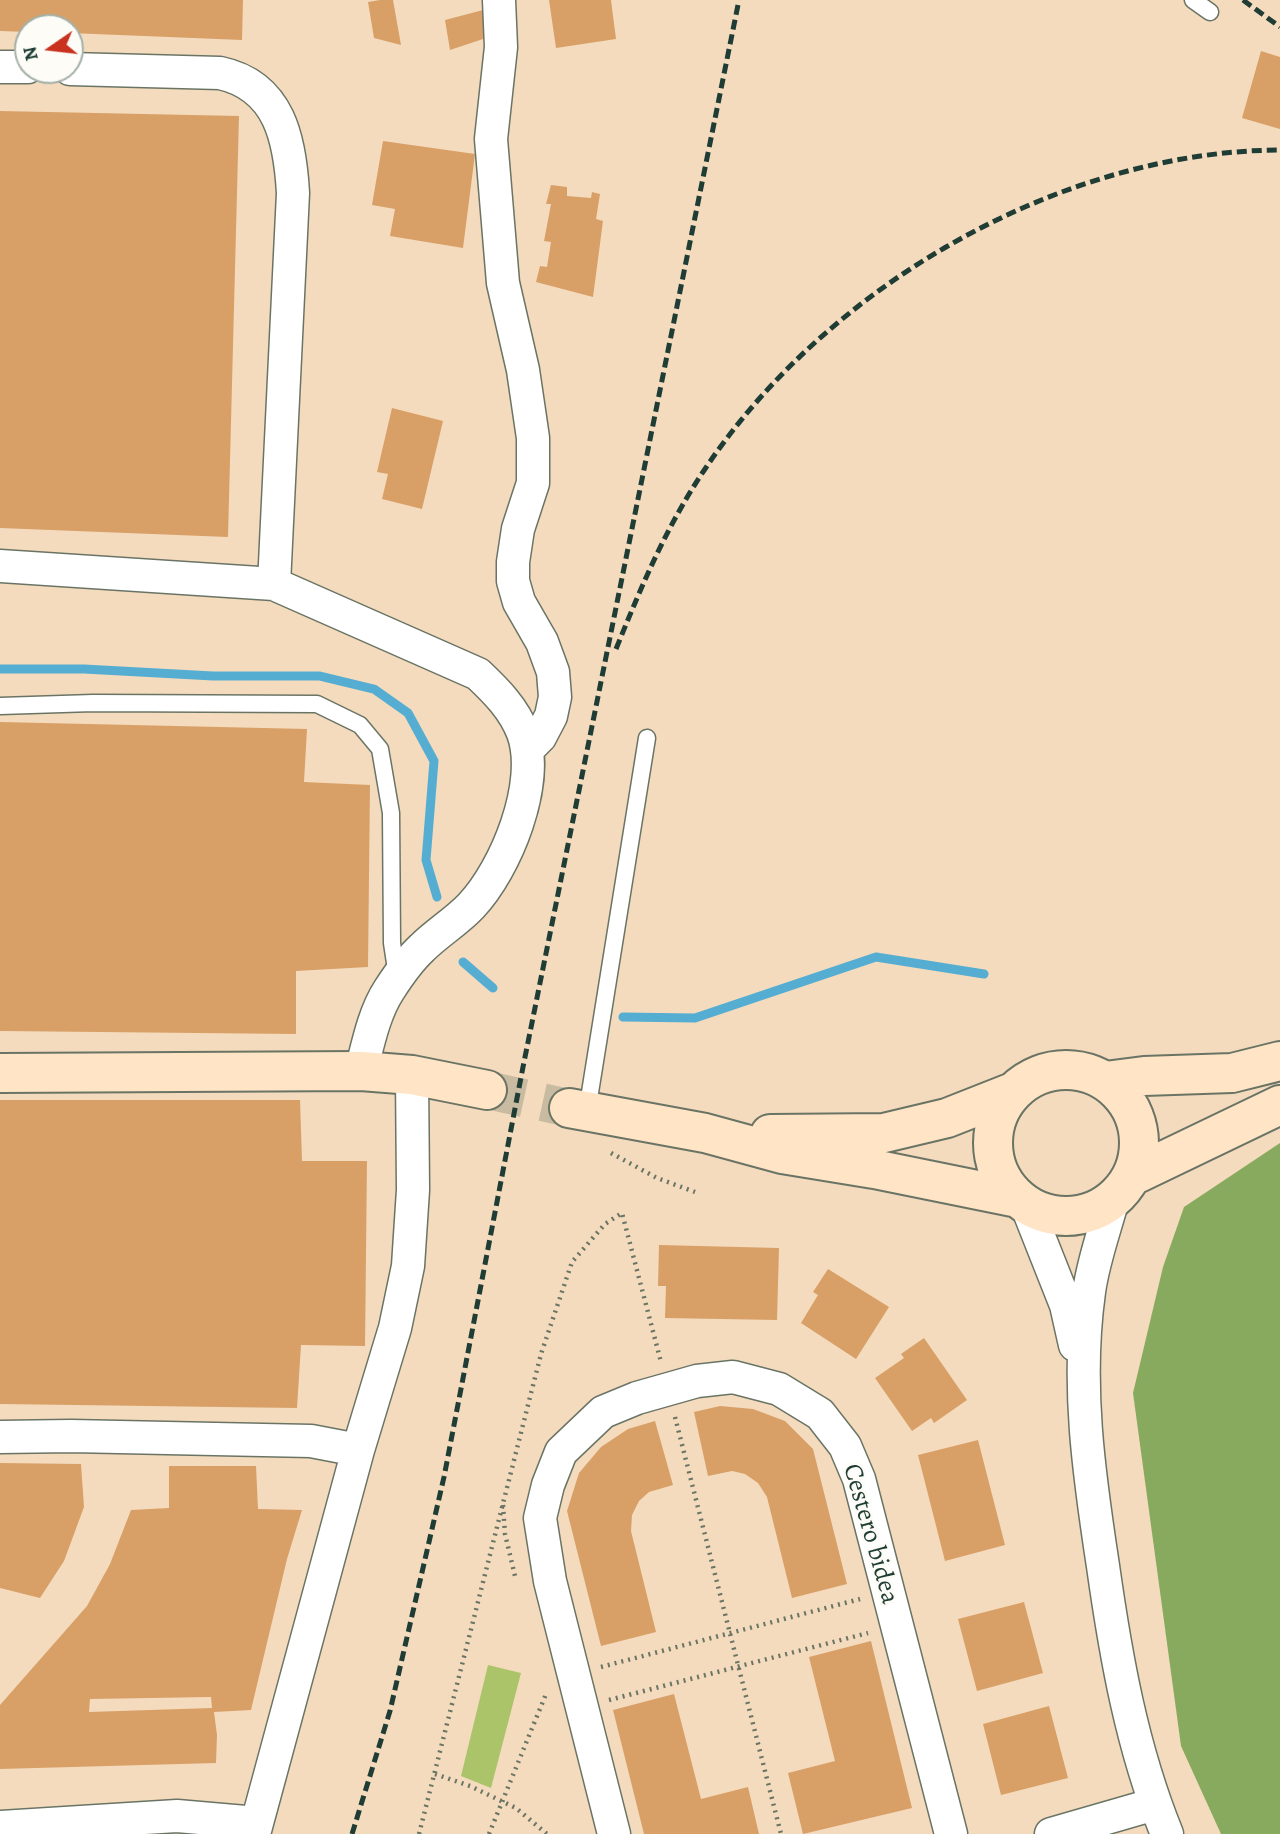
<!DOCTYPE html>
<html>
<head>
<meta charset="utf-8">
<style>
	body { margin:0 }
	#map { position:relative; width:1280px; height:1834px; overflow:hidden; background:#f4dbbe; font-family:Alegreya,serif }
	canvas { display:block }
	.north { position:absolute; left:14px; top:14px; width:70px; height:70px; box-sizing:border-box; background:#fdfcf7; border:2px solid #a4b0a9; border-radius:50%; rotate:256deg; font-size:19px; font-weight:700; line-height:28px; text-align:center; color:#1f3d34 }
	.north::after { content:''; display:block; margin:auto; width:24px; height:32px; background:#c8321e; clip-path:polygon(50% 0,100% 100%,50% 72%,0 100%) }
</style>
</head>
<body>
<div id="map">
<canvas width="1280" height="1834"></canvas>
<div class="north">N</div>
</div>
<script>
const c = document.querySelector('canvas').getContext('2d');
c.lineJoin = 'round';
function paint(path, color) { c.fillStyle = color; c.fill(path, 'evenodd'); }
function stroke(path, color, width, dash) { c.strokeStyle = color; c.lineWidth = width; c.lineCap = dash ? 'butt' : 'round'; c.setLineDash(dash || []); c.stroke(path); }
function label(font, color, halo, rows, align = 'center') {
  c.font = font + ' Alegreya,serif'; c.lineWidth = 6; c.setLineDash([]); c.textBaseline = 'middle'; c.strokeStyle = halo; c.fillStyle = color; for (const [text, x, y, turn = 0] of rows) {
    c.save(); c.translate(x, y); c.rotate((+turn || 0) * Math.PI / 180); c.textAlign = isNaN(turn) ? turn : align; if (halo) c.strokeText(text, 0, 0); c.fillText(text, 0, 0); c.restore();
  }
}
const green = new Path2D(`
	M488 1665 521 1673 491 1788 461 1776Z`);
const forest = new Path2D(`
	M1280 1143V1834H1221L1181 1746 1133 1393 1163 1267 1184 1207Z`);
const stream = new Path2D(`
	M0 669H84L213 676H320L374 689 408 713 434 761 426 860 437 897
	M463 962 493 988
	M623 1017 695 1018 876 957 984 974`);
const building = new Path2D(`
	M0 0H243L242 40 70 33V28H28V32L0 31Z
	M380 0H393L401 45 374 38 368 2Z
	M549 0H611L616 39 556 48Z
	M487 9 489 37 450 50 445 20Z
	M1261 51 1280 57V129L1242 118Z
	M0 111 239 116 228 537 0 528Z
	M383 141 475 154 463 248 390 236 395 209 372 205Z
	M551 185 567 187V196L591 198 592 192 600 194 596 219 603 221 593 297 536 282 540 266 547 267 551 242 544 241 551 204H546Z
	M392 408 443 421 422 509 382 499 388 474 377 472Z
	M0 722 307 729 304 782 370 785 368 967 296 971V1034L0 1031Z
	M0 1100H300L302 1161H367L365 1346 301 1345 297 1408 0 1404Z
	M659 1245 779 1248 777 1320 665 1318 666 1286H658Z
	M828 1269 889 1307 856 1359 801 1323 818 1295 813 1292Z
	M924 1338 967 1400 934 1423 931 1418 912 1431 875 1378 904 1358 901 1354Z
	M720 1406 753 1409 785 1421 813 1449 847 1584 792 1598 767 1497 758 1483 745 1474 732 1471 708 1476 694 1412Z
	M655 1421 673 1485 649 1492 639 1501 632 1515 631 1531 656 1632 601 1646 567 1511 579 1473 601 1447 628 1429Z
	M978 1440 1005 1545 945 1561 918 1455Z
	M0 1463 81 1464 84 1507 64 1561 40 1598 0 1588Z
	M169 1466H256L258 1509 302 1510 287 1559 251 1710 214 1712 217 1735 216 1763 0 1769V1705L87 1606 110 1564 131 1510 169 1508ZM211 1697 212 1708 89 1712 90 1699Z
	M1024 1602 1043 1673 977 1691 958 1619Z
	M871 1641 912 1808 803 1834 788 1773 835 1761 809 1657Z
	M674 1694 701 1799 748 1787 759 1834H644L613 1710Z
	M1049 1706 1068 1778 1001 1795 983 1724Z`);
const secondaryTunnel = new Path2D(`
	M487 1090 569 1108`);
const path = new Path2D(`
	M611 1153 657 1178 695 1192
	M675 1417 781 1834
	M503 1505 505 1534 515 1576
	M601 1667 860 1599
	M609 1700 868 1633
	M435 1774 470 1786 516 1808 547 1834
	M419 1834 541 1354 572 1262 605 1224 622 1213 661 1362
	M489 1834 546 1694`);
const lane = new Path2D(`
	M1193 0 1210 12
	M0 706 93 703 317 704 360 725 380 749 391 813 392 943 397 976
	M587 1111 647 738`);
const street = new Path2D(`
	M499 0 501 47 491 139 503 283 523 370 533 438V483L518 529 513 562V581L519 602 542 642 553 672 555 697 551 716 540 737 527 750
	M0 67H28
	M70 69 220 73C280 86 290 140 293 193L274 584
	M0 566 274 584 478 674C496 691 514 709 523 733 541 783 506 869 471 906 457 921 437 933 422 948 410 959 398 976 389 990 374 1013 368 1044 361 1071
	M1113 1199C1105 1229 1093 1261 1089 1292 1076 1384 1089 1475 1103 1566 1116 1658 1132 1748 1167 1834
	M1026 1204 1066 1305 1075 1345
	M0 1437 71 1436 311 1441 358 1450
	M0 1827 177 1816 257 1823
	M254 1834 358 1450 395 1328 408 1266 413 1190 412 1075
	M614 1834 550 1581 540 1518 548 1485 561 1452 603 1412 637 1398 697 1381 733 1377 779 1389 820 1414 845 1446 859 1479 951 1834
	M1051 1834 1155 1804`);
const secondary = new Path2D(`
	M993 1143a73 73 0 1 1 146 0a73 73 0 1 1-146 0Z
	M0 1073 361 1071 412 1075 487 1090
	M1105 1081 1144 1076 1232 1073 1280 1061
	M569 1108 705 1133 782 1154 874 1169 1017 1198
	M770 1134 884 1133 947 1118 1013 1092
	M1132 1176 1280 1105`);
const rail = new Path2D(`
	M1243 0 1280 27
	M616 649C642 585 666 527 705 469 826 287 1060 151 1280 150
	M352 1834 390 1711 444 1477 523 1067 739 0`);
const streetNames = [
	["Cestero bidea",870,1534,74]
];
paint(green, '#abc46a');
paint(forest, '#88aa5e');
stroke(stream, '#55aed2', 9);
paint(building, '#d8a066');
stroke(secondaryTunnel, '#c9bba2', 38, [38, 19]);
stroke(lane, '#6a7464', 19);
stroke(street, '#6a7464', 35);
stroke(secondary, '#6a7464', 42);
stroke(path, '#6a7464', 4.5, [2, 5]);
stroke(lane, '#fff', 16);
stroke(street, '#fff', 32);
stroke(secondary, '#ffe4c6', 38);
stroke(rail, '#1f3d34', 5, [10, 5]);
label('26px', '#1f3d34', '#fdfcf7', streetNames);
</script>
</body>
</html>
